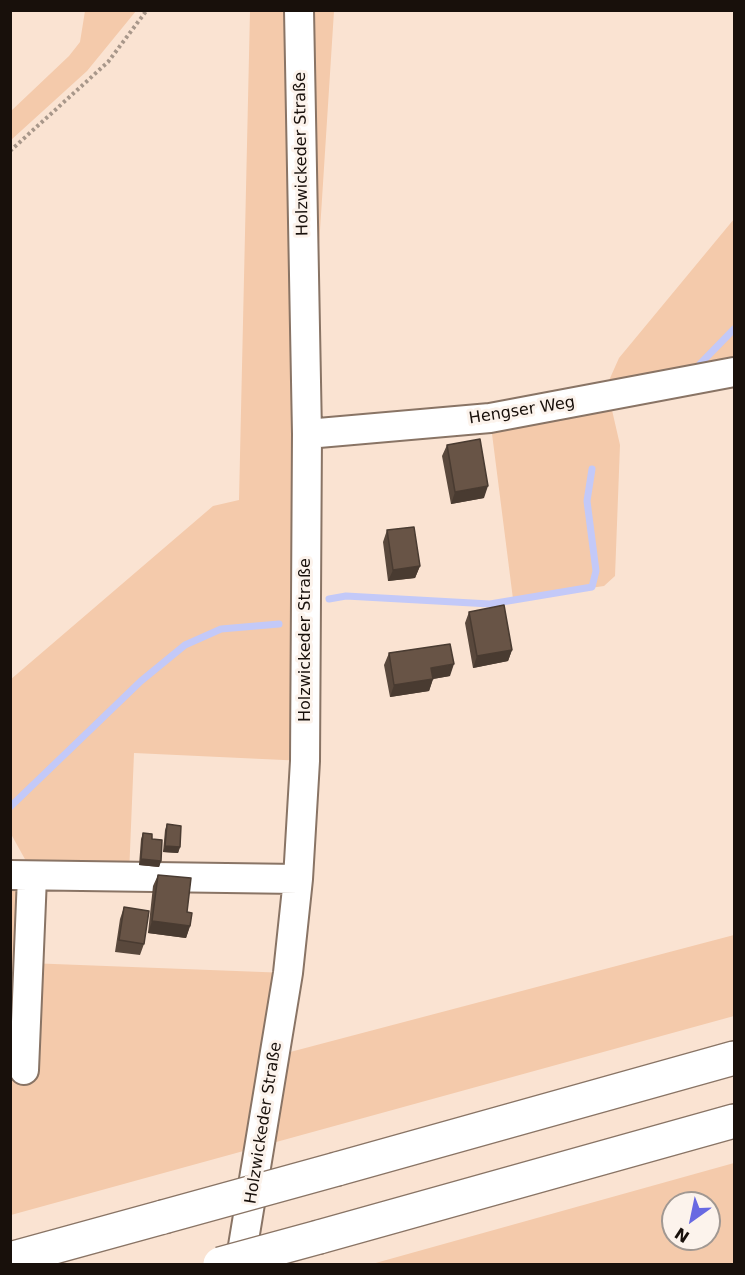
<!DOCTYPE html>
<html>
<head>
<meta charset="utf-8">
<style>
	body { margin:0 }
	#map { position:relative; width:745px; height:1275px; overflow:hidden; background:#fae3d2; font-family:"DejaVu Sans",sans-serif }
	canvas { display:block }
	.frame { position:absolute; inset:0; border:12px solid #18100b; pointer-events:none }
	.north { position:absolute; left:661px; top:1191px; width:60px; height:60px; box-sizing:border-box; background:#fcf3ec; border:2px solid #a19892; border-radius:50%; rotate:213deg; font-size:16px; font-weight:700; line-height:24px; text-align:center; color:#18100b }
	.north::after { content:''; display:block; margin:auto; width:21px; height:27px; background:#6869e2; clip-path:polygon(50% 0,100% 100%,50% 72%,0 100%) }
</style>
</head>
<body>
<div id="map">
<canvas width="745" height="1275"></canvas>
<div class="frame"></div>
<div class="north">N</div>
</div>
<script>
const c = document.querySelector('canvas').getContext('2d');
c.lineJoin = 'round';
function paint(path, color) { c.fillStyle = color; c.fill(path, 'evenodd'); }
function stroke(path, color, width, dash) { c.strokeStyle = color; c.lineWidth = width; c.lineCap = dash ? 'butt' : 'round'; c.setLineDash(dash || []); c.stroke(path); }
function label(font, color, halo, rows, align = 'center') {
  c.font = font + ' "DejaVu Sans",sans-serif'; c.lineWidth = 6; c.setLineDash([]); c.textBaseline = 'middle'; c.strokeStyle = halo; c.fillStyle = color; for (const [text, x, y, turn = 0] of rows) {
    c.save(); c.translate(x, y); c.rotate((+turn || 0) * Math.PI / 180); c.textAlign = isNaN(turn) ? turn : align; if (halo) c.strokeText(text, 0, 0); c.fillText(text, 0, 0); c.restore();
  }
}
const green = new Path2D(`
	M85 11H136L87 71 11 140V111L69 56 80 42Z
	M250 11H334L307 434 305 761 134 753 129 875 31 870 11 834 10 680 213 506 239 500Z
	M734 219V372L609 397 620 445 615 576 604 586 513 599 490 418 607 385 619 358Z
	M32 877 28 963 288 973 275 1056 734 935V1016L11 1215V889Z
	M734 1163V1264H372ZM673 1203H709V1239H673Z`);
const stream = new Path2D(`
	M700 364 734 329
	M329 599 346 596 490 604 592 587 596 571 587 501 592 469
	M10 807 141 681 185 645 221 629 279 624`);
const path = new Path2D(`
	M10 151 108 62 147 10`);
const minor = new Path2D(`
	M307 434 490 418 734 372
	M10 875 298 879
	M24 1070 32 877
	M240 1264 288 973 298 879 305 761 307 434 299 10`);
const highway = new Path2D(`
	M337 1169 734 1058
	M319 1237 734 1121
	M10 1259 163 1217`);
const highwayBridge = new Path2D(`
	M163 1217 337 1169
	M220 1264 319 1237`);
const wall = new Path2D(`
	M447 445 484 498 451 504 442 456Z
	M387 530 420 566 415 578 388 581 383 542Z
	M469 612 512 650 508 661 473 668 465 623Z
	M389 653 450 676 433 679 429 691 390 697 384 665Z
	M167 824 180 847 178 853 163 852 165 830Z
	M143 833 152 839 161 861 159 867 139 865 141 839Z
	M158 875 187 912 190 926 186 938 148 933 153 886Z
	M124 907 144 944 140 955 115 952 120 919Z`);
const shadedWall = new Path2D(`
	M488 486 484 498 451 504 455 492Z
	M420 566 415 578 388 581 393 570Z
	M512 650 508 661 473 668 477 656Z
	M454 664 450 676 427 680 431 668Z
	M433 679 429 691 390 697 394 685Z
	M165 846 180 847 178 853 163 852Z
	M141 859 161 861 159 867 139 865Z
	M152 921 190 926 186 938 148 933Z`);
const building = new Path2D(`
	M480 439 488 486 455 492 447 445Z
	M414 527 420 566 393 570 387 530Z
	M504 605 512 650 477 656 469 612Z
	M450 644 454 664 431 668 433 679 394 685 389 653Z
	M167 824 181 826 180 847 165 846Z
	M143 833 152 834V839L162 840 161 861 141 859Z
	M158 875 191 878 187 912 192 913 190 926 152 921Z
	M124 907 149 911 144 944 119 940Z`);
const streetNames = [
	["Holzwickeder Straße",302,154,-91],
	["Hengser Weg",522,411,-9],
	["Holzwickeder Straße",306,640,-90],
	["Holzwickeder Straße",264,1123,-81]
];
paint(green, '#f4caab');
stroke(stream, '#c3c9f8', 7);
stroke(minor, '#897465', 32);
stroke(highway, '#897465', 36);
stroke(path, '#a8978a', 4, [3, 3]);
stroke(minor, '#fff', 28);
stroke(highway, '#fff', 33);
stroke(highwayBridge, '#897465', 36, []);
stroke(highwayBridge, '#fff', 33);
paint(wall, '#59483c');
paint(shadedWall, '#493b31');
paint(building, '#685446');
stroke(building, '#493b31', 1.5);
label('16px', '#18100b', '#fcf3ec', streetNames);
</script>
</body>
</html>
